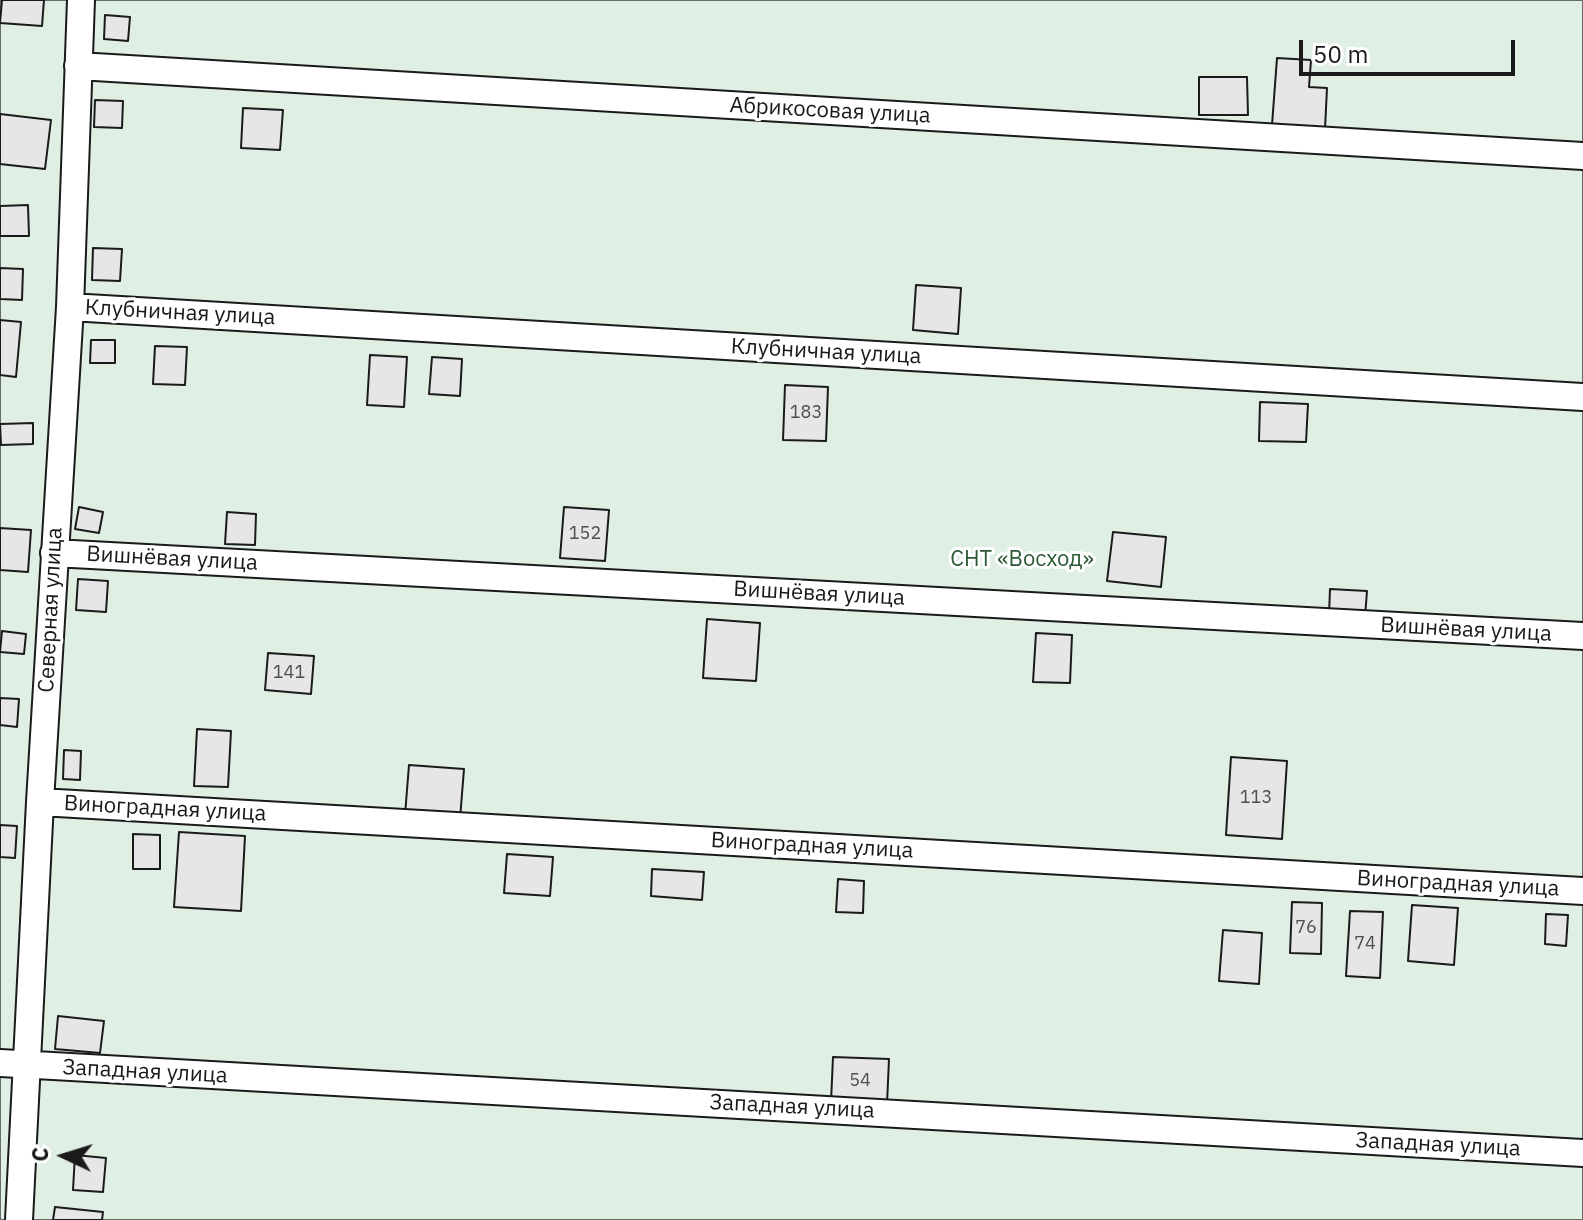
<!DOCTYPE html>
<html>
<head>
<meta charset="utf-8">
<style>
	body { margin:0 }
	#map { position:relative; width:1583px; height:1220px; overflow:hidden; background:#fff; font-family:"IBM Plex Sans",sans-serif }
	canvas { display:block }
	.north { position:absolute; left:24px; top:1116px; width:80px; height:80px; -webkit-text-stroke:6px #fff; paint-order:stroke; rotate:274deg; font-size:22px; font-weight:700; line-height:32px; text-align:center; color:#1a1a1a }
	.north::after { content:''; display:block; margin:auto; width:28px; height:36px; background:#1a1a1a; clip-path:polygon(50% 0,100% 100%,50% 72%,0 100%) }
	.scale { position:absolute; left:1299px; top:40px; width:216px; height:36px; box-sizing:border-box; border:4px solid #1a1a1a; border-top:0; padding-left:10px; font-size:24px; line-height:28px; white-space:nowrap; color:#1a1a1a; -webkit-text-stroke:6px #fff; paint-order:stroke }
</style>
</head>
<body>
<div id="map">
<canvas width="1583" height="1220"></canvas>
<div class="north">С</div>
<div class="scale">50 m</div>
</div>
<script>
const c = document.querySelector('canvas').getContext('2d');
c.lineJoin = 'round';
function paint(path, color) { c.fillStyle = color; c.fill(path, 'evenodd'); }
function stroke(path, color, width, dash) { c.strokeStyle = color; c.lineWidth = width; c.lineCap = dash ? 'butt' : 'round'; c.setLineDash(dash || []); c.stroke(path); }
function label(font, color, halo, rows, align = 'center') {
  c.font = font + ' "IBM Plex Sans",sans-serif'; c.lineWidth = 6; c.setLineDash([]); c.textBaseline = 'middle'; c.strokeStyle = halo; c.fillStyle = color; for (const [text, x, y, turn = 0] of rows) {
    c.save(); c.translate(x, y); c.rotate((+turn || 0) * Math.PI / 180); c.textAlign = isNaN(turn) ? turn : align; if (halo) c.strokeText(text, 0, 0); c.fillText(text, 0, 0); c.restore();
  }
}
const green = new Path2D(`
	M0 0H1583V1220H0Z`);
const building = new Path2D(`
	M2 0H44L42 26 0 23Z
	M105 15 130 17 128 41 104 39Z
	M1277 58 1311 60 1309 87 1327 88 1325 129 1272 125Z
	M1199 77H1247L1248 115H1199Z
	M95 100 123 101 122 128 94 127Z
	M243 108 283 110 280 150 241 148Z
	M0 114 51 120 45 169 0 164Z
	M28 205 29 236H0V206Z
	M93 248 122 249 120 281 92 280Z
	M0 268 23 269 22 300 0 299Z
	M916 285 961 288 958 334 913 330Z
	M0 320 21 322 16 377 0 375Z
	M91 340H115V363H90Z
	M155 346 187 347 185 385 153 384Z
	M370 355 407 357 404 407 367 405Z
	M432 357 462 359 460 396 429 394Z
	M785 385 828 387 826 441 783 440Z
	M1260 402 1308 404 1306 442 1259 441Z
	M33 423V444L1 445 0 424Z
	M79 507 103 512 99 533 75 529Z
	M564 507 609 510 605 561 560 558Z
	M227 512 256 514 255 545 225 544Z
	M0 528 31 530 28 572 0 570Z
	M1113 532 1166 537 1161 587 1107 581Z
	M78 579 108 581 106 612 76 610Z
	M1330 589 1367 591 1365 617 1329 615Z
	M707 619 760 623 756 681 703 678Z
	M2 631 26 634 24 654 0 652Z
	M1036 633 1072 635 1070 683 1033 682Z
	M268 653 314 656 311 694 265 690Z
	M0 698 19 699 17 727 0 725Z
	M197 729 231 731 228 787 194 786Z
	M64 750 81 751 80 780 63 779Z
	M1231 757 1287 761 1282 839 1226 835Z
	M409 765 464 769 460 819 405 815Z
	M0 825 17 826 15 858 0 857Z
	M179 832 245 836 241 911 174 907Z
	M133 834 160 835V869H133Z
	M507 854 553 857 550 896 504 893Z
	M652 869 704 872 702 900 651 896Z
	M838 879 864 881 863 913 836 912Z
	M1292 902 1322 903 1321 954 1290 953Z
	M1412 905 1458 908 1454 965 1408 961Z
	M1350 911 1383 912 1380 978 1346 976Z
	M1546 914 1568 915 1566 946 1545 944Z
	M1223 930 1262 933 1259 984 1219 981Z
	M58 1016 104 1021 100 1053 55 1049Z
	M833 1057 889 1059 887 1104 831 1102Z
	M75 1155 106 1158 103 1192 73 1190Z
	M55 1207 103 1212 102 1220H53Z`);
const street = new Path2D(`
	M78 66 1583 156
	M70 307 1583 397
	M54 553 1583 636
	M40 802 1583 891
	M0 1063 1583 1153
	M19 1220 40 802 70 307 81 0`);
const numberNames = [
	["183",806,413],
	["152",585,534],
	["141",289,673],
	["113",1256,798],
	["76",1306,928],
	["74",1365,944],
	["54",860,1081]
];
const streetNames = [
	["Абрикосовая улица",830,111,3],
	["Клубничная улица",180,313,3],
	["Клубничная улица",826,352,3],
	["Вишнёвая улица",172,559,3],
	["Вишнёвая улица",819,594,3],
	["Северная улица",51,610,-87],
	["Вишнёвая улица",1466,630,3],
	["Виноградная улица",165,809,3],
	["Виноградная улица",812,846,3],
	["Виноградная улица",1458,884,3],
	["Западная улица",145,1072,3],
	["Западная улица",792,1107,3],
	["Западная улица",1438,1145,3]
];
const parkNames = [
	["СНТ «Восход»",1022,560]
];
paint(green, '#e0efe3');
stroke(green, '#6a6a6a', 2);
paint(building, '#e6e6e6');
stroke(building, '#1a1a1a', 2);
stroke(street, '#1a1a1a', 30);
stroke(street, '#fff', 26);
label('18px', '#4d4d4d', null, numberNames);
label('22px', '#1a1a1a', '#fff', streetNames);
label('22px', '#2b5a34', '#fff', parkNames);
</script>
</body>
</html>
